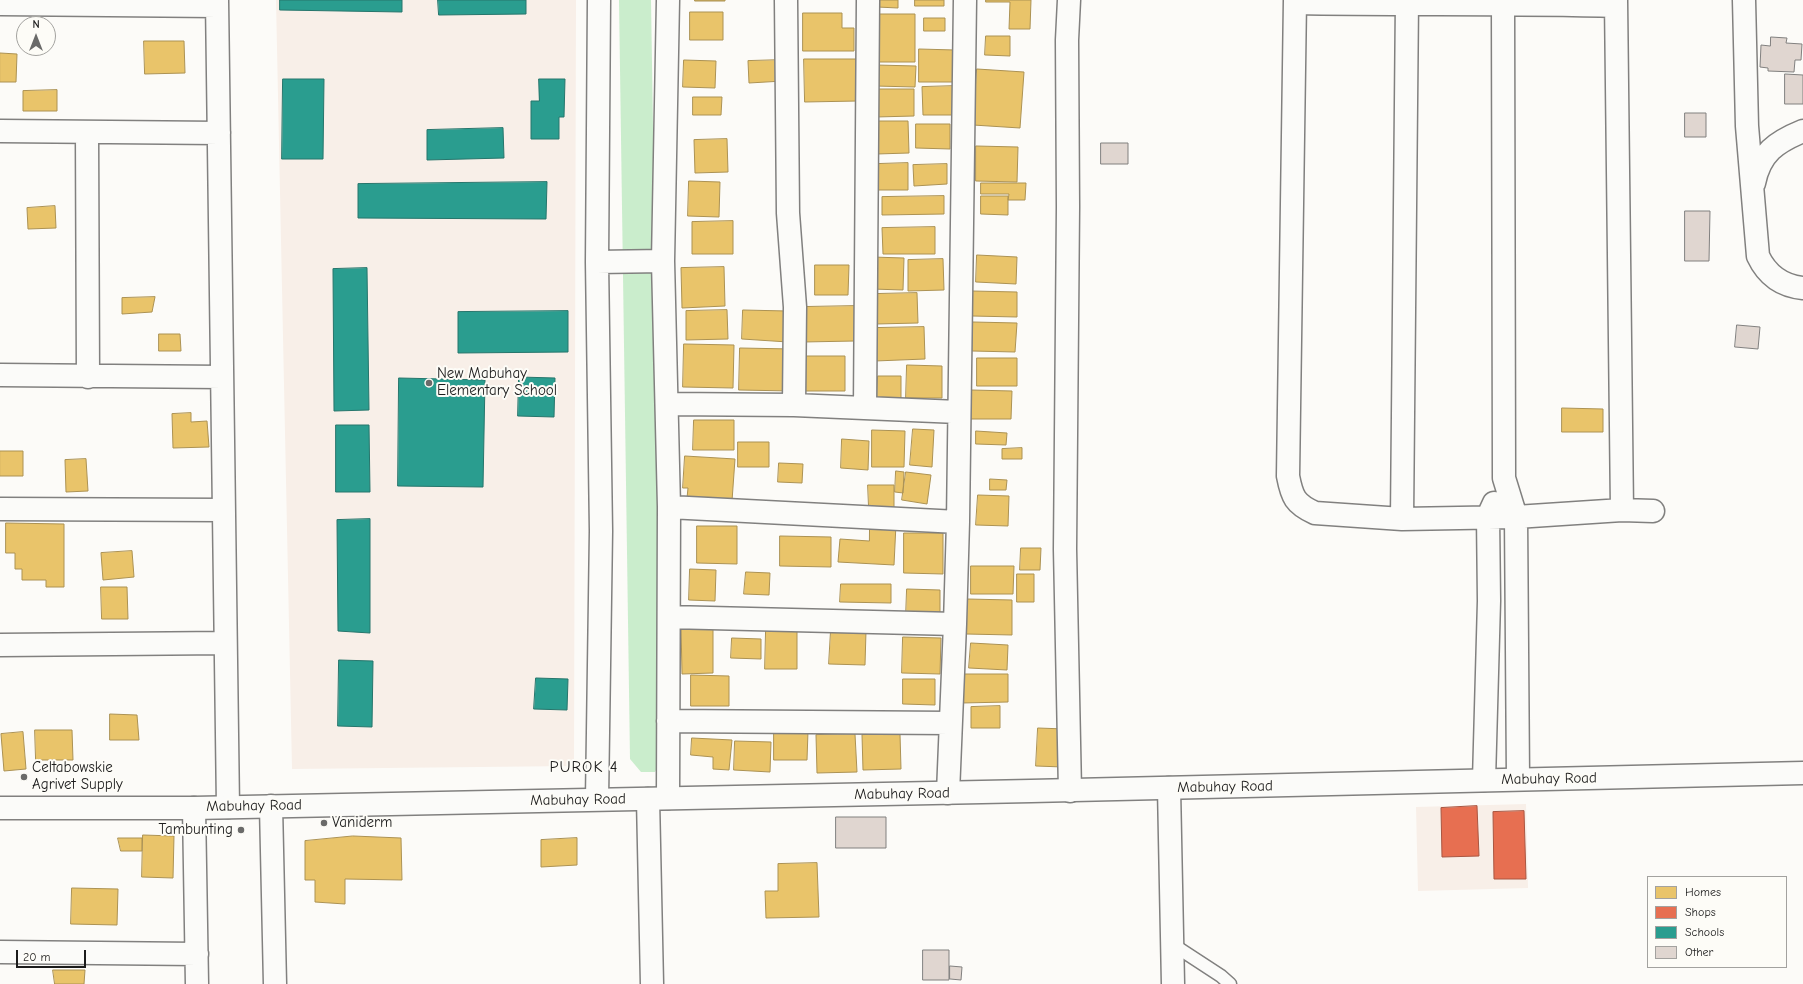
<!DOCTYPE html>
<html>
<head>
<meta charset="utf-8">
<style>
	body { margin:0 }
	#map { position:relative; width:1803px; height:984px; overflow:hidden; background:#fcfbf8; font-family:"Comic Neue",sans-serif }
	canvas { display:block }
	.legend { position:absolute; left:1647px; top:876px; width:140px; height:92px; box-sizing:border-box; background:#fdfcf7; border:1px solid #a3a29f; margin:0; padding:5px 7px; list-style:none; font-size:12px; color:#1c1c1c }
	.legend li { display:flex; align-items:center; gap:8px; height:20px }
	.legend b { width:20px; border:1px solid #a3a29f }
	.north { position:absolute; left:16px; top:16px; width:40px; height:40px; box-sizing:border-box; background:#fdfcf7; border:1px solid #a3a29f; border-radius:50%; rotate:0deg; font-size:11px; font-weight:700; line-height:16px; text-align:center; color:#1c1c1c }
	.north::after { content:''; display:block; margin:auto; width:14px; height:18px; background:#6a6a69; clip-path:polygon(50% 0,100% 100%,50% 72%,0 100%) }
	.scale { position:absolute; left:16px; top:950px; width:70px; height:18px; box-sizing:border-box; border:2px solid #1c1c1c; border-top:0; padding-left:5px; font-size:12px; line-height:14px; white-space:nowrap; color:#1c1c1c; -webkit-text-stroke:3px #fdfcf7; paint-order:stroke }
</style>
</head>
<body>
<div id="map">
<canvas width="1803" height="984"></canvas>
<ul class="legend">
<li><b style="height:11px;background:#e9c46a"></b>Homes</li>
<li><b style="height:11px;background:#e76f51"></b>Shops</li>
<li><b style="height:11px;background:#2a9d8f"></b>Schools</li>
<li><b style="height:11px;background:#e0d6d0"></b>Other</li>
</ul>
<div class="north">N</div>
<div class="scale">20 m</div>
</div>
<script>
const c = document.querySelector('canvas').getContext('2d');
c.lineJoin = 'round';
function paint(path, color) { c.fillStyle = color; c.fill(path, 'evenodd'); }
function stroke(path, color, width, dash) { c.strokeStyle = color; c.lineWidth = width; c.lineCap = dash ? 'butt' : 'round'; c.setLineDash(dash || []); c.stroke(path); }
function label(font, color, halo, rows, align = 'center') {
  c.font = font + ' "Comic Neue",sans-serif'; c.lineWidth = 4; c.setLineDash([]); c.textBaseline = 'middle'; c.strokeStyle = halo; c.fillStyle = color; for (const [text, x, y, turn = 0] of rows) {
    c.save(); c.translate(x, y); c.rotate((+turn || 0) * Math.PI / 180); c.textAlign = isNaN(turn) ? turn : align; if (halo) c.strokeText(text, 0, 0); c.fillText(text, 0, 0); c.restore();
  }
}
const built = new Path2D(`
	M276 0H576L574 766 292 769Z
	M1526 804 1528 888 1418 891 1416 807Z`);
const green = new Path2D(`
	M619 0H651L663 756 655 772H641L630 759Z`);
const homes = new Path2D(`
	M695 0H725V1H695Z
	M877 0H898V8L877 7Z
	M915 0H944V6H915Z
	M986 0H1031L1030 29H1009L1010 2H986Z
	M690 12H723V40H690Z
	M803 13H842V28H854V51H803Z
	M877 14H915V62H876Z
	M924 18H945V31H924Z
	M986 36H1010V56L985 55Z
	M144 41H184L185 73 145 74Z
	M919 49 955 50V82H919Z
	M0 53 17 54 16 82H0Z
	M804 59H857L858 101 805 102Z
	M684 60 716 61 715 88 683 87Z
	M782 60 783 81 749 83 748 61Z
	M876 65 916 66 915 87 875 86Z
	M977 69 1024 72 1020 128 973 125Z
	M955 86V115H923L922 87Z
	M876 89H914V116L876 117Z
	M57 90V111H23V91Z
	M693 97H722L721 115H693Z
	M876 121H908L909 153 877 154Z
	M916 124H950V149L916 148Z
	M727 139 728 172 695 173 694 140Z
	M976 146 1018 147 1017 182 976 181Z
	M908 163V190H877V164Z
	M947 164V184L914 186 913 165Z
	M689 181 720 182 719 217 688 216Z
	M981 183H1026L1025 200H1008L1009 194H981Z
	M944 196V214L882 215V197Z
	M981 196H1008V215L981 214Z
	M55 206 56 228 28 229 27 208Z
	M733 221V254H692V222Z
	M935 227V254H883L882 228Z
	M977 255 1017 257 1016 284 976 282Z
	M872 257 904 258 903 290 872 289Z
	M943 259 944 290 908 291V260Z
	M815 265H849L848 295H815Z
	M724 267 725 306 682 308 681 268Z
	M972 291 1017 292V317L972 316Z
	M917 293 918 323 876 324 875 294Z
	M155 297 152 312 122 314V298Z
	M855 306V341L803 342 802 307Z
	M727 310 728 339 686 340V311Z
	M743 310 787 311 788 342 742 339Z
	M973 322 1017 323 1015 352 972 351Z
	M924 327 925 359 875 361V328Z
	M159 334H180L181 351H159Z
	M684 344 734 345 733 388 683 387Z
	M740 348 792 349 791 391 739 390Z
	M801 356H845V391H801Z
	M977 358H1017V386H977Z
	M907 365 942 366V398H906Z
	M878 376H901V398H877Z
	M971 390 1012 391 1011 419H970Z
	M1562 408 1603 409V432H1562Z
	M191 413V422L207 421 209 447 173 448 172 414Z
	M694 420H734V450H693Z
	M913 429 934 430 932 467 910 465Z
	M872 430 905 431 904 467H872Z
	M976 431 1007 433 1006 445 976 444Z
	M842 439 869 441 868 470 841 468Z
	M738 442H769V467H738Z
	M1022 448V459H1002V449Z
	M0 451H23V476H0Z
	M685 456 735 459 732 501 687 498 688 488H683Z
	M86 459 88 491 66 492 65 460Z
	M779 463 803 464 802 483 778 482Z
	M896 471 904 472 903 493 895 492Z
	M906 472 931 475 927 504 902 500Z
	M990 479 1007 480 1006 490H990Z
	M868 485H894V508H869Z
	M978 495 1009 496 1008 526 976 525Z
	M870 522 896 524 894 565 838 562 840 539 869 541Z
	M6 523 64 524V587H46V580H22V569H15V553H6Z
	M697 526H737V564L697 563Z
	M904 533H943V574L904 573Z
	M780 536 831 537V567L780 566Z
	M1021 548H1041L1040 570H1020Z
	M132 551 134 577 103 580 101 553Z
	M971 566H1014L1013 594H971Z
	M690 569 716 570 715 601 689 600Z
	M746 572 770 573 769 595 744 594Z
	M1017 574H1034V602H1017Z
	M841 584H891V603L840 602Z
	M101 587H127L128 619H102Z
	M907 589 940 590V618L906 616Z
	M967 599 1012 600V635L966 634Z
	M713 624V673L682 674 681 625Z
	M766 630H797V669H765Z
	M831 630 866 631 865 665 829 664Z
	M903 637 941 638 940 674 902 673Z
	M732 638 761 639V659L731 658Z
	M971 643 1008 645 1007 670 969 668Z
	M962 674H1008V702L962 703Z
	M691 675 729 676V706H691Z
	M903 679H935V705L903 704Z
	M1000 706V728H971V707Z
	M110 714 137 715 139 740H110Z
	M1038 728 1065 729 1063 767 1036 766Z
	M35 730H72L73 760H36Z
	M774 730 808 731 807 760H774Z
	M23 732 26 769 4 771 1 734Z
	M855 734 857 772 817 773 816 735Z
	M900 734 901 769 863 770 862 735Z
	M692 738 732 740 729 770 713 769V757L691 755Z
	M735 741 771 742 770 772 734 770Z
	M143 835 174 836 173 878 142 877Z
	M353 836 401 838 402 880 345 879V904L315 902V880H305V841Z
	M118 838H142V851H121Z
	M577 838V865L541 867V840Z
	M817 863 819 917 766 918 765 891H778V864Z
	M72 888 118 889 117 925 71 924Z
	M53 970H85L84 984H55Z`);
const shops = new Path2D(`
	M1477 806 1479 856 1442 857 1441 808Z
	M1524 811 1526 879H1494L1493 812Z`);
const schools = new Path2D(`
	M280 0H402V12L280 10Z
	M438 0H526V14L439 15Z
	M283 79H324L323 159H282Z
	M539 79H565L564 117H559V139H531V101H539Z
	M503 128 504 158 427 160V130Z
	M547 182 546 219 358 218V184Z
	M367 268 369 410 334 411 333 269Z
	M568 311V352L458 353V312Z
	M519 377 555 378 554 417 518 416Z
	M399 378 485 380 483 487 398 486Z
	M336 425H369L370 492H336Z
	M370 519V633L338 631 337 520Z
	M339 660 373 661 372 727 338 726Z
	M536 678 568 679 567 710 534 709Z`);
const building = new Path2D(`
	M1771 37 1787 38 1786 43 1802 44 1801 60H1795L1794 72 1768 71V68L1760 67 1761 45 1770 46Z
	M1785 74 1803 75V104H1785Z
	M1685 113H1706V137H1685Z
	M1101 143H1128V164H1101Z
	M1685 211H1710L1709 261H1685Z
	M1737 325 1760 327 1758 349 1735 347Z
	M836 817H886V848H836Z
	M923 950H949V980H923Z
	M950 966 962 967 961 980 950 979Z`);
const lane = new Path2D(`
	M1172 944 1221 976 1230 984`);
const street = new Path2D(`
	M217 0 228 807
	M786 0 788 213 795 307 794 405
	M1069 0 1067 40 1068 207 1065 549 1070 791
	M1295 0 1288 476C1292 497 1295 504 1315 513L1402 519 1516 517 1622 510
	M1503 0 1504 478 1516 517 1518 779
	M1616 0 1622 510 1653 511
	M1744 0 1747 126 1758 256C1767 275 1782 286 1803 288
	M1295 3C1402 5 1509 3 1616 6
	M0 4 217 6
	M0 131 219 133
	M87 132 88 377
	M1754 183C1760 153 1776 142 1803 131
	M597 262 663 261
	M0 375 222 377
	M668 404 794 405 958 412
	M865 408 868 0
	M669 507 958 522
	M0 509 223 510
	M1402 519 1407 0
	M669 617 955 624
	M0 645 225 643
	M668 721 950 723
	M1484 780 1489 601 1488 516 1494 503
	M1169 788 1173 984
	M948 793 955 624 958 522 965 0
	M668 798 669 507 663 261 668 0
	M597 799 601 531 597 262 599 0
	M648 799 652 984
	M271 806 275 984
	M194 808 197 984
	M0 952 197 954`);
const secondary = new Path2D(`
	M0 808H194L1031 791 1803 773`);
const markers = [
	[429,383,4,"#6a6a69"],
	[24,777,4,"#6a6a69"],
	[324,823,4,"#6a6a69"],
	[241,830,4,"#6a6a69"]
];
const poiNames = [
	["New Mabuhay",437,374],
	["Elementary School",437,391],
	["Celtabowskie",32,768],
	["Agrivet Supply",32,785],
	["Vaniderm",332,823],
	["Tambunting",233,830,"right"]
];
const streetNames = [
	["Mabuhay Road",1549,779,-1],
	["Mabuhay Road",1225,787,-1],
	["Mabuhay Road",902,794,-1],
	["Mabuhay Road",578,800,-1],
	["Mabuhay Road",254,806,-1]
];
const neighbourhoodNames = [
	["PUROK 4",584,767]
];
paint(built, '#f8efe8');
paint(green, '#caedcc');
paint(homes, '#e9c46a');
stroke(homes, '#ac9253', 1);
paint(shops, '#e76f51');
stroke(shops, '#aa5641', 1);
paint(schools, '#2a9d8f');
stroke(schools, '#26766c', 1);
paint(building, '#e0d6d0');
stroke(building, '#81807f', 1);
stroke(lane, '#81807f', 15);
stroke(street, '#81807f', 25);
stroke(secondary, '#81807f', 25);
stroke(lane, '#fbfbf9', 12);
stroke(street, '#fbfbf9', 22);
stroke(secondary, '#fbfbf9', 22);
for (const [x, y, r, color] of markers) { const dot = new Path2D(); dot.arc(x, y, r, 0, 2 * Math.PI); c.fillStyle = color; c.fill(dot); stroke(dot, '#fdfcf7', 1.5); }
label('15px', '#1c1c1c', '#fdfcf7', poiNames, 'left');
label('15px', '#1c1c1c', '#fdfcf7', streetNames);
c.letterSpacing = '1px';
label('16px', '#1c1c1c', '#fdfcf7', neighbourhoodNames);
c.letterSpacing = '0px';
</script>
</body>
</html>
